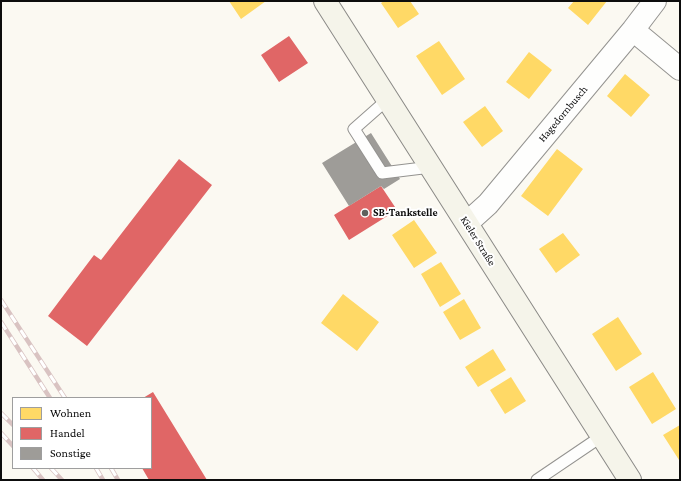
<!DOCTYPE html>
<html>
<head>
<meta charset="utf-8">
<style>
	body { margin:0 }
	#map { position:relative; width:681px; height:481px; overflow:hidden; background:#fbf9f2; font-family:"Crimson Pro",serif }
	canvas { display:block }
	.frame { position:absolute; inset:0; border:2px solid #0d0d0d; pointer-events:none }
	.legend { position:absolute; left:12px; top:397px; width:140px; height:72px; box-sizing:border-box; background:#fff; border:1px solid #9e9e9e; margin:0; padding:5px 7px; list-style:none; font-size:12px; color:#0d0d0d }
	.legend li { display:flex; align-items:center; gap:8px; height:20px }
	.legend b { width:20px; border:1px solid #9e9e9e }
</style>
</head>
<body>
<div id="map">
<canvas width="681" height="481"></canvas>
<div class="frame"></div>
<ul class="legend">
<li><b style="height:11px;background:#ffd966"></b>Wohnen</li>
<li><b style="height:11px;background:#e06666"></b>Handel</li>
<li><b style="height:11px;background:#9e9c98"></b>Sonstige</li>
</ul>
</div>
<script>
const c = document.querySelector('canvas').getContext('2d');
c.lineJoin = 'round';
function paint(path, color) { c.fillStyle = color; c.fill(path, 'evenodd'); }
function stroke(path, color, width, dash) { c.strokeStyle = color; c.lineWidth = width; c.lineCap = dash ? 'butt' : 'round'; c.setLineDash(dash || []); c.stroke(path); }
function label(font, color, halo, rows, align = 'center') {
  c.font = font + ' "Crimson Pro",serif'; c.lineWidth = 4; c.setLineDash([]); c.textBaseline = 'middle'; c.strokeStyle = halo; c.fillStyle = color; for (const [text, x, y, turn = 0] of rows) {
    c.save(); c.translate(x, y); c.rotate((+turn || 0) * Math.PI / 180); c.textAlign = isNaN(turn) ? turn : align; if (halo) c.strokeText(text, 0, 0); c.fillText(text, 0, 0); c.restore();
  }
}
const homes = new Path2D(`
	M229 1H266L241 19Z
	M384 1H410L419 14 398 28 381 3Z
	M574 1H607L588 25 568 8Z
	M439 41 465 79 442 95 416 56Z
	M529 52 552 70 529 99 506 82Z
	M625 74 650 95 631 117 607 96Z
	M485 106 503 131 482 147 463 122Z
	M557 149 583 169 548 216 521 196Z
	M414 220 437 253 414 268 392 235Z
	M563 233 580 255 556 273 539 249Z
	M441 262 461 294 440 307 421 274Z
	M343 294 379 322 357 351 321 323Z
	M464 299 481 328 460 340 443 312Z
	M618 317 642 354 616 371 592 334Z
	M493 349 506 370 478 387 465 367Z
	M653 372 676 409 652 424 629 387Z
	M511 377 526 401 505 414 490 390Z
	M680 425V460H679L663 435Z`);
const shops = new Path2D(`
	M289 36 308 63 279 82 261 55Z
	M179 159 212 185 87 346 48 316 94 255 101 260Z
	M381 186 397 210 349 240 334 215Z
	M153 392 207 480H149L142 468H151V398H143Z`);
const building = new Path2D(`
	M371 133 400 179 384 189 381 186 349 206 322 163Z`);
const lane = new Path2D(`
	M388 99 354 129 382 173 431 167
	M537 480 602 436`);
const street = new Path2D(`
	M633 30 680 69
	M467 223 488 204 633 30 655 1`);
const secondary = new Path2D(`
	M325 1 630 480`);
const rail = new Path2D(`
	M1 300 65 398
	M1 322 50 398
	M1 413 13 425
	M1 433 13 446
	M33 468 43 480
	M51 468 62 480
	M96 468 103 480
	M111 468 118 480`);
const markers = [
	[365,213,4,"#60605d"]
];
const streetNames = [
	["Hagedornbusch",563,114,-50],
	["Kieler Straße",478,241,58]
];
const poiNames = [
	["SB-Tankstelle",373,213]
];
paint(homes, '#ffd966');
paint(shops, '#e06666');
paint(building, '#9e9c98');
stroke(lane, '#949390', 13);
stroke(street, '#949390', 24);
stroke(secondary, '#8b8a87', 24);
stroke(lane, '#fefefd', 11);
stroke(street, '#fefefd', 22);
stroke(secondary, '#f5f4ea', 22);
stroke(rail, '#d9c3c2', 4.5);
stroke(rail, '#fff', 3, [9]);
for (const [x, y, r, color] of markers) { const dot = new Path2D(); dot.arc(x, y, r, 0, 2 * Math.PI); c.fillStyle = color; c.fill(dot); stroke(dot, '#fff', 1.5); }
label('11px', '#0d0d0d', '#fff', streetNames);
label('bold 11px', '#0d0d0d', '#fff', poiNames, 'left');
</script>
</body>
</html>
